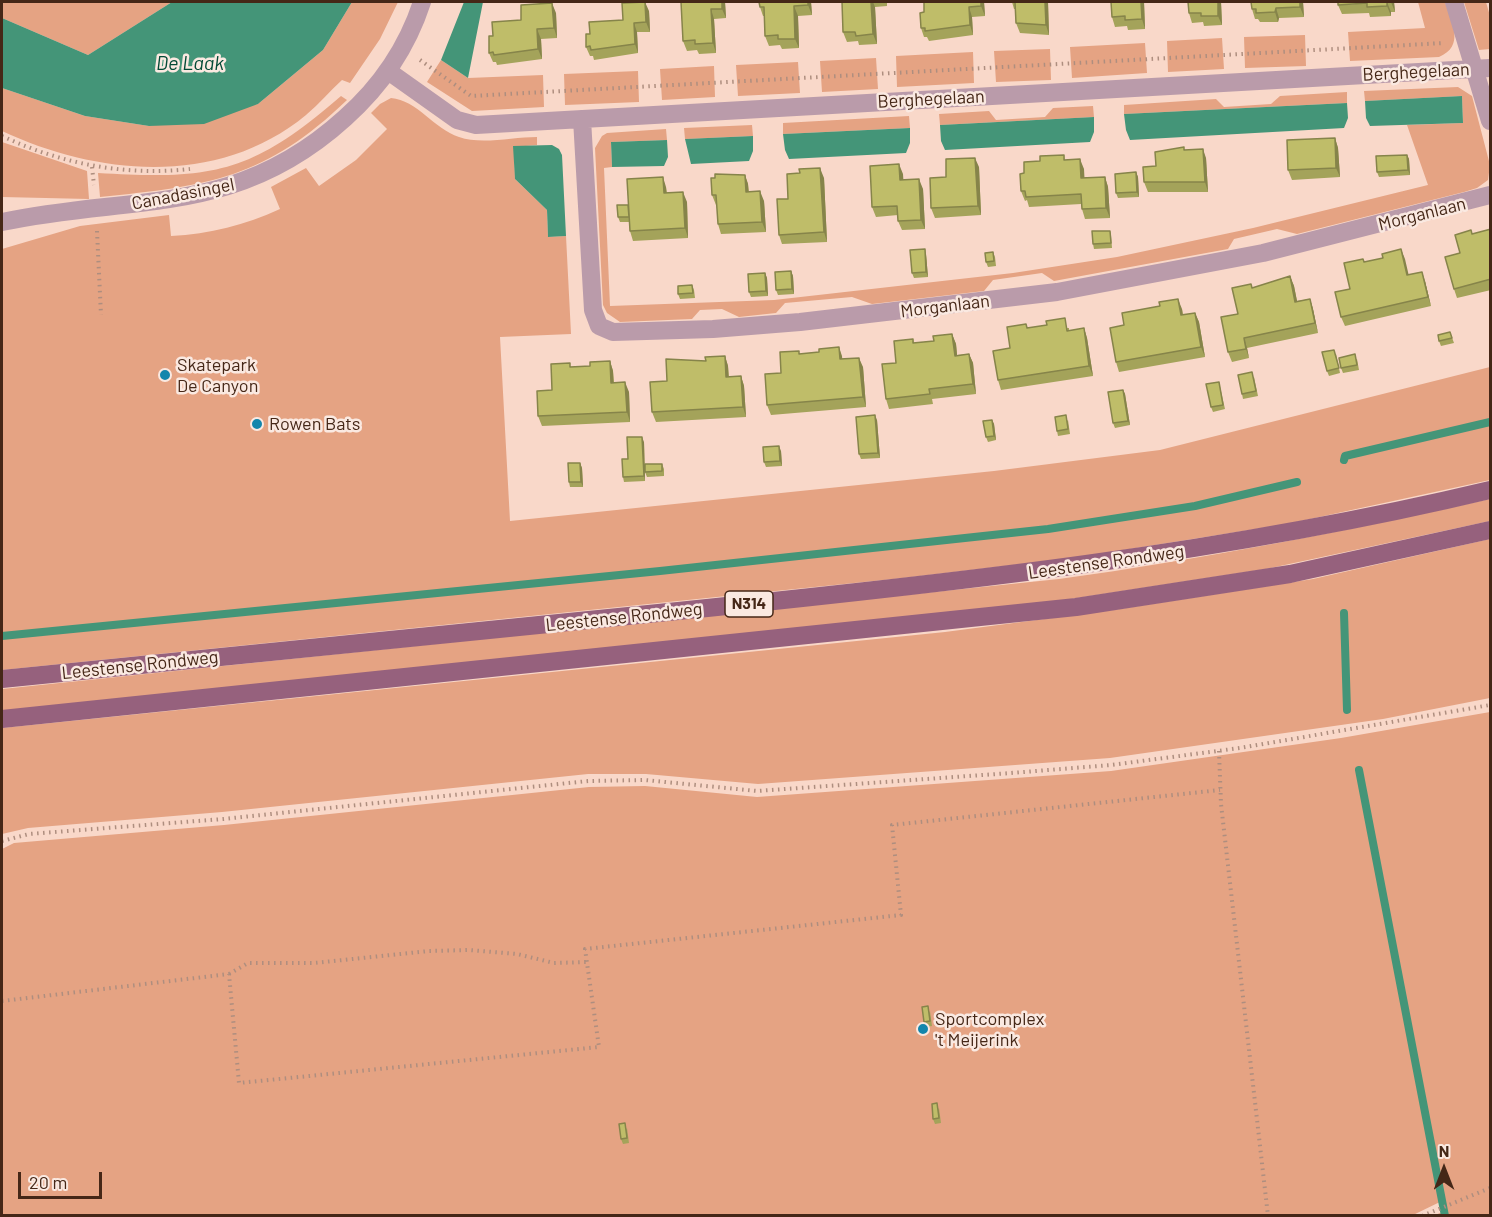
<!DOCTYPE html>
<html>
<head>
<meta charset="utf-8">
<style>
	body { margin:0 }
	#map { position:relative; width:1492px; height:1217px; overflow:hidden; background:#f9d8c9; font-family:Barlow,sans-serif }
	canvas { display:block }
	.frame { position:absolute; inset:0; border:3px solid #452717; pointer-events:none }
	.north { position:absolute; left:1414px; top:1139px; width:60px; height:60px; -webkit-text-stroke:4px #fae9e1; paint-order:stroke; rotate:0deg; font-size:16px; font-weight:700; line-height:24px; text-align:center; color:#452717 }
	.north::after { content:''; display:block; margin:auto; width:21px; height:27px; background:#452717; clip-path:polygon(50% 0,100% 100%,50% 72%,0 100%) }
	.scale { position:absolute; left:18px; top:1172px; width:84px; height:27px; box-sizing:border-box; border:3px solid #452717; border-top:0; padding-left:8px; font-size:18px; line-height:21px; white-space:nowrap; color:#452717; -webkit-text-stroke:4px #fae9e1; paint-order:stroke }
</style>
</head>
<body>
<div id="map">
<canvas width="1492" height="1217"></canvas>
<div class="frame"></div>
<div class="north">N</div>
<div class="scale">20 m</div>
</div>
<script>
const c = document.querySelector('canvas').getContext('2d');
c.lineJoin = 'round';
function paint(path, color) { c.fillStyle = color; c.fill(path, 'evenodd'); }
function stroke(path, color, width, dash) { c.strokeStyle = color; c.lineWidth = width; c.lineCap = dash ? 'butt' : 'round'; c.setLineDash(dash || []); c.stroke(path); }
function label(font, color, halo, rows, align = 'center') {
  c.font = font + ' Barlow,sans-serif'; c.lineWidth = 5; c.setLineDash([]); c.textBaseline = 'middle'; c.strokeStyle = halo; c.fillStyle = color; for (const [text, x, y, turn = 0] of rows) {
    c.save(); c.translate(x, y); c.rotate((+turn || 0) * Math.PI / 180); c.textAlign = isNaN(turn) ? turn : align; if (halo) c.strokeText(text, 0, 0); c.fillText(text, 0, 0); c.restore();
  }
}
const green = new Path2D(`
	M2 2H172L88 55 2 18Z
	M352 2H398L380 39 350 83 342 80C330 91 319 104 306 115 219 187 98 176 2 131V88L85 116 149 126 258 104 323 50Z
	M1418 2H1445C1452 23 1465 46 1439 57L1350 61 1348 32 1425 28Z
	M1464 2H1486L1490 16V49L1479 50Z
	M1305 35 1306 66 1245 68 1244 37Z
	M1222 38 1224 69 1168 72 1167 41Z
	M1145 43 1147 73 1072 78 1070 47Z
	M1050 49 1051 80 996 82 994 51Z
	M973 52 974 83 897 87 896 56Z
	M876 58 878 89 822 92 820 61Z
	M441 60 468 78 543 75 544 107 472 111 427 82Z
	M798 62 800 93 738 96 736 65Z
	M714 66 715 97 662 100 660 69Z
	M638 71 639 102 565 105 564 74Z
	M1458 87 1472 96 1490 165 1488 180 1477 188 1464 192 1297 234 1277 229 1234 239 1228 249 1054 281 1042 273 993 280 984 291 872 304 852 297 785 303 776 313 739 317 722 309 700 310 692 319 620 322 607 313 603 305 595 148 602 136 607 133 666 129 667 140 611 142 612 167 604 168 610 306 774 300 1013 273 1117 257 1253 228 1428 185 1407 125 1463 123 1462 96 1365 101 1364 91Z
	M1347 92V103L1124 114V105L1216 99 1224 107 1271 104 1280 96Z
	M341 96 347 100C266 178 209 186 100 197L98 173C214 180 252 173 341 96Z
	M391 98C417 100 434 129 459 137 481 145 513 137 537 137V145L514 147 515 179 547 210 548 237 566 236 571 334 500 337 510 521 994 471 1160 450 1490 367V480L1287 524 1073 558 903 578 2 670V249L80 226 169 215 171 236C210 234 245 225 280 209L271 187 306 168 319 186 356 160 387 129 371 113 380 104Z
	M1093 106 1094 117 940 125 939 114 989 111 996 120 1045 117 1053 108Z
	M909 116 910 128 783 134V123Z
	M752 125 753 136 685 139 684 128Z
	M2 142 87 171 89 199 2 197Z
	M1490 499V521L1266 569 1064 600 2 711V689L1059 579C1204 559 1347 531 1490 499Z
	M1490 539V698L1383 719 1110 758 758 784 646 774H588L222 812 28 828 2 834V728L945 632 1113 610 1313 579Z
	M1490 712V1215H1435L1445 1211 1437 1172 1442 1201 1411 1216H2V849L14 843 224 825 589 787 645 786 757 797 1111 771 1341 738Z`);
const water = new Path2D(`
	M172 2H352L323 50 258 104 204 124 149 126 85 116 2 88V18L88 55Z
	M464 2H483L468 78 441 60Z
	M1462 96 1463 123 1370 126 1366 118 1365 101Z
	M1347 103 1348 118 1344 128 1130 140 1126 130 1124 114Z
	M1094 117V132L1090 142 945 150 941 141 940 125Z
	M910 128V143L906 153 789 159 785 150 783 134Z
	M753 136V151L749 161 691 164 685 139Z
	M667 140 668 157 664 166 612 167 611 142Z
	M552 145 559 149 562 155 566 236 548 237 547 210 515 179 513 146Z`);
const stream = new Path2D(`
	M1344 460 1345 456 1490 422
	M1344 613 1347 710
	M2 636 660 571 1048 529 1195 506 1297 482
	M1359 770 1445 1216`);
const path = new Path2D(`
	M420 60 471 96 1444 43
	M2 136C62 164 124 176 190 169
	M92 167 94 185
	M97 231 101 315
	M1219 751 1221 804 1268 1216
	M2 841 29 834 223 819 588 781 645 780 757 791 1011 773 1111 765 1240 748 1490 705
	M229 974 248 963H314L429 951 469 950 517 954 554 963 587 962
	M2 1001 229 974 239 1083 599 1047 585 949 901 915 892 825 1220 790
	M1422 1216 1490 1188`);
const street = new Path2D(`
	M1454 2 1490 121
	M388 71 457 120 476 125 1490 68
	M582 119 593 310 599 326 613 332 713 329 800 322 1057 292 1263 253 1490 195
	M2 222C133 194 235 218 345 118 381 86 407 48 422 2`);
const primary = new Path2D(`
	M2 679C227 657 452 634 678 611 952 583 1222 554 1490 490
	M2 719 1076 607 1290 574 1490 530`);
const wall = new Path2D(`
	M681 2H725L726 18 714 19 716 53 699 54 697 50 687 51 683 41Z
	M811 2 812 15 798 16 799 48 782 49 780 45 769 46 765 36 764 16H763L760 7Z
	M842 2H887V6L875 7 877 44 859 45 858 41 847 42 843 32Z
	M984 2 985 16 972 17 973 35 929 41 927 37H924L921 28 920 13Z
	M1012 2H1048L1049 35 1020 33 1016 23 1015 9H1014Z
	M1111 2H1144L1145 29 1128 30 1127 26 1115 27 1112 17Z
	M1186 2H1221L1222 25 1204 26 1203 22 1192 23 1189 13 1188 3H1187Z
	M1303 2 1304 17 1279 18 1278 22H1260L1258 19H1255L1252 9Z
	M1394 2 1395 12H1391V16L1370 17 1369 13 1342 14 1338 5Z
	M649 11 650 32H637L638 53 594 60 593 56H590L586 47 590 34 623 20Z
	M556 13 557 38 541 39 542 59 497 65 496 62H493L489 53 493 36 521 20Z
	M1335 138 1338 148 1340 177 1292 180 1288 170Z
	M1185 150 1206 158 1208 192H1148L1144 182 1156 166Z
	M1064 155 1065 160 1084 169V178L1105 177 1108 187 1110 218 1085 219 1082 209 1081 204 1029 207 1027 200 1025 201 1021 191 1024 173 1040 161Z
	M1407 155 1409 159 1410 175 1379 177 1377 172Z
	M979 167 981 215 935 218 931 208 946 177Z
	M1136 172 1138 177 1139 197 1118 198 1116 193Z
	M800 173 824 178 827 242 782 244 779 235 788 199Z
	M903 174V180L923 189 925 229 902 230 898 221V215L876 217 872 207Z
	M745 175 748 184 749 192 764 201 766 232 721 234 718 224 717 205H716L712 195Z
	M666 187 667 193 687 202 688 238 633 241 630 231 629 222H620L618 217 628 205Z
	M1491 229V290L1457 298 1454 289 1460 253 1472 234Z
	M1110 231 1111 235 1112 248 1094 249 1093 244Z
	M1401 249 1408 275 1425 281 1431 306 1345 326 1341 317 1350 289 1364 262 1383 258Z
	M993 252 995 257 996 266 988 267 986 262Z
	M926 254 928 277 914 278 912 273Z
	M791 271 793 276 794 294 778 295 776 290Z
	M765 273 767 278 768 296 751 297 749 292Z
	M1290 276 1294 286 1297 301 1310 299 1313 309 1318 333 1247 348 1249 358 1232 362 1228 352 1238 314 1252 288Z
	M692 285 694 290 695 298 680 299 678 294Z
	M1182 309 1183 315 1195 313 1199 322 1205 357 1119 372 1116 362 1124 325Z
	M1028 327 1069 328V331L1084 328 1087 338 1093 376 1001 390 998 380 1010 348Z
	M1450 332 1454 343 1441 346 1439 341Z
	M952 334 956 344 957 355 969 354 973 363 976 394 932 399 933 404 889 409 886 399 896 363 913 339 914 343 934 341Z
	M800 354 842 356V359L863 367 866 407 771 415 767 405 781 373Z
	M1336 354 1340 373 1329 376 1327 371Z
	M725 356 728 366 729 377 741 376 744 386 746 417 656 422 652 412 667 381 706 361Z
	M1357 359 1359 370 1343 373 1341 368Z
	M610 361 613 371 614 383 629 392 630 422 542 426 538 416 552 390 572 367 590 366Z
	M1254 377 1258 396 1243 399 1242 394Z
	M1219 382 1225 409 1213 412 1211 407Z
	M1123 390 1125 394 1130 425 1115 428 1113 423Z
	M877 420 880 458 861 459 859 454Z
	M992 420 994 424 996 440 988 442 986 437Z
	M1068 420 1070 434 1058 436 1057 431Z
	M644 442 645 481 624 482 623 477 628 459Z
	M781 451 782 466 766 467 764 462Z
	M580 463 582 468 583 487H570L569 482Z
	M662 464 664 469V476L647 477 645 472Z
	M930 1011 932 1026 925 1027 924 1022Z
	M939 1108 941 1123 935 1124 933 1119Z
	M627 1128 629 1143 623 1144 621 1139Z`);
const shadedWall = new Path2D(`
	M645 2 649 11 650 32 646 22Z
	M722 2H725L726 18 722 9Z
	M808 2H811L812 15 808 5Z
	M871 2H873L875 7 877 44 873 34Z
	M981 2H984L985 16 981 6Z
	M1045 2H1048L1049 35 1046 25Z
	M1141 2H1144L1145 29 1142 19Z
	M1218 2H1221L1222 25 1218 16Z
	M1300 2H1303L1304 17 1300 7Z
	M1387 2 1391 12V16L1387 6Z
	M1391 2H1394L1395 12Z
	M552 3 556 13 557 38 554 28Z
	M794 6 798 16 799 48 795 39Z
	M969 7 972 17 973 35 970 25Z
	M1276 8 1279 18 1278 22 1275 12Z
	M711 9 714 19 716 53 713 43Z
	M634 23 637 32 638 53 635 44Z
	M537 29 541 39 542 59 538 49Z
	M1335 138 1338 148 1340 177 1336 168Z
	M1203 149 1206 158 1208 192 1205 182Z
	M1407 155 1409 159 1410 175 1408 170Z
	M975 158 979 167 981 215 978 206Z
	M1080 159 1084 169 1085 188 1081 178Z
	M899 164 903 174 904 190 900 180Z
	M820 168 824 178 827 242 824 232Z
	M1136 172 1138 177 1139 197 1137 192Z
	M745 175 748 184 749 202 746 192Z
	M663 177 666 187 667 203 664 193Z
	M1105 177 1108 187 1110 218 1106 208Z
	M919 179 923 189 925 229 921 220Z
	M760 191 764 201 766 232 762 222Z
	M683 192 687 202 688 238 685 228Z
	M925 249 926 254 928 277 926 272Z
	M1401 249 1405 259 1411 285 1407 275Z
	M791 271 793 276 794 294 792 289Z
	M1422 272 1425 281 1431 306 1428 297Z
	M765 273 767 278 768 296 766 291Z
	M1290 276 1294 286 1299 311 1295 302Z
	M1178 299 1182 309 1184 325 1181 315Z
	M1310 299 1313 309 1318 333 1315 323Z
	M1195 313 1199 322 1205 357 1201 347Z
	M1084 328 1087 338 1093 376 1089 366Z
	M952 334 956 344 958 365 955 356Z
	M1244 338 1247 348 1249 358 1246 349Z
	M839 347 842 356 843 369 840 359Z
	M969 354 973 363 976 394 973 384Z
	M725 356 728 366 729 387 726 377Z
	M859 358 863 367 866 407 863 397Z
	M610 361 613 371 614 393 611 383Z
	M741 376 744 386 746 417 743 407Z
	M625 382 629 392 630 422 627 412Z
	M1123 390 1125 394 1130 425 1128 421Z
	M875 415 877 420 880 458 878 453Z
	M992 420 994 424 996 440 994 436Z
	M642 437 644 442 645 481 644 476Z
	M779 446 781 451 782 466 780 461Z
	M580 463 582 468 583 487 581 482Z`);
const building = new Path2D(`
	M645 2 646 22 634 23 635 44 591 50 590 46 586 47V34H590L589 22 623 20 622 3Z
	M681 2H722V9H711L713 43 695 44V40L683 41Z
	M759 2H808V5L794 6 795 39H778V35L765 36 764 7H760Z
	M842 2H871L873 34 856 36 855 32H843Z
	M924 2H981V6L969 7 970 25 925 31V28H921L920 13 924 12Z
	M1015 2H1045L1046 25 1016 23Z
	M1111 2H1141L1142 19 1125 20V16L1112 17Z
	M1188 2H1218V16H1201V13H1189Z
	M1251 2H1300V7L1276 8 1275 12 1256 13V9H1252Z
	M1338 2H1391H1387V6L1367 7V3L1338 5Z
	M552 3 554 28 537 29 538 49 494 55 493 52 489 53V36H493L492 22 521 20V5Z
	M1335 138 1336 168 1288 170 1287 140Z
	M1184 147V150L1203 149 1205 182H1144L1143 167 1156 166 1155 152Z
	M1064 155V160L1080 159 1081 178 1105 177 1106 208 1082 209 1081 194 1026 197 1025 191H1021L1020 174 1024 173V162L1040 161V156Z
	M1407 155 1408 170 1377 172 1376 156Z
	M975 158 978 206 931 208 930 178 946 177V159Z
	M899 164 900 180 919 179 921 220 898 221 897 206 872 207 870 166Z
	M820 168 824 232 779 235 777 199H788L787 174 800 173 799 169Z
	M1136 172 1137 192 1116 193 1115 174Z
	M715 174 745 175 746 192 760 191 762 222 718 224 716 195H712L711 178H715Z
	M663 177 664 193 683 192 685 228 630 231 627 179Z
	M617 205H628L629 217H618Z
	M1491 229V279L1454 289 1445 257 1460 253 1455 235 1471 230 1472 234Z
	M1092 231H1110L1111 243 1093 244Z
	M925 249 926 272 912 273 910 250Z
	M1401 249 1407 275 1422 272 1428 297 1341 317 1335 292 1350 289 1344 263 1363 259 1364 262 1383 258 1382 254Z
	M993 252 994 261 986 262 985 253Z
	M791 271 792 289 776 290 775 272Z
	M765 273 766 291 749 292 748 274Z
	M1290 276 1295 302 1310 299 1315 323 1244 338 1246 349 1228 352 1221 317 1238 314 1232 288 1251 284 1252 288Z
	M692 285 693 293 678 294V286Z
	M1178 299 1181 315 1195 313 1201 347 1116 362 1110 328 1124 325 1122 313 1160 306 1159 302Z
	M1065 318 1067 331 1084 328 1089 366 998 380 993 351 1010 348 1007 327 1026 324 1027 328 1047 325 1046 321Z
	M1450 332 1452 338 1439 341 1438 335Z
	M952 334 955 356 969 354 973 384 929 389 930 394 886 399 882 364 896 363 894 341 913 339V343L934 341 933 336Z
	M839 347 840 359 859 358 863 397 767 405 765 374 781 373 780 352 799 351V354L819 352V349Z
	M1334 350 1339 368 1327 371 1322 352Z
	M1355 354 1357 365 1341 368 1339 358Z
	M725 356 726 377 741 376 743 407 652 412 650 382 667 381 666 359 706 361 705 357Z
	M610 361 611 383 625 382 627 412 538 416 537 391 552 390 551 364 570 363V367L590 366V362Z
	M1252 372 1256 391 1242 394 1238 375Z
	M1219 382 1223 405 1211 407 1206 384Z
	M1123 390 1128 421 1113 423 1108 392Z
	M875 415 878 453 859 454 856 417Z
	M1066 415 1068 429 1057 431 1055 417Z
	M992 420 994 436 986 437 983 421Z
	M627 437H642L644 476 623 477 622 459H628Z
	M779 446 780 461 764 462 763 447Z
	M568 463H580L581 482H569Z
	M645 464H662V471L645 472Z
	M928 1006 930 1021 924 1022 922 1007Z
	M937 1103 939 1118 933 1119 932 1104Z
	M625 1123 627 1138 621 1139 619 1124Z`);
const markers = [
	[165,375,6,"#1386ac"],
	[257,424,6,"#1386ac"],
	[923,1029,6,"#1386ac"]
];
const shields = [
	[749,604,48]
];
const shieldNames = [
	["N314",749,604]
];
const streetNames = [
	["Berghegelaan",1416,72,-3],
	["Berghegelaan",931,99,-3],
	["Canadasingel",183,194,-11],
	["Morganlaan",1422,214,-14],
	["Morganlaan",945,306,-7],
	["Leestense Rondweg",1106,562,-8],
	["Leestense Rondweg",624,617,-6],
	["Leestense Rondweg",140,665,-6]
];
const poiNames = [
	["Skatepark",177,365],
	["De Canyon",177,386],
	["Rowen Bats",269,424],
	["Sportcomplex",935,1019],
	["'t Meijerink",935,1040]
];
const waterNames = [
	["De Laak",190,63]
];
paint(green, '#e5a383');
paint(water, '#449578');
stroke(stream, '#449578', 8);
stroke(path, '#ae8e7f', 4, [1.5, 4.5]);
stroke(street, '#ba9baa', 18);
stroke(primary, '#96617d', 18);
paint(wall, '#a4a35a');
paint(shadedWall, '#86844a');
paint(building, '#bfbd69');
stroke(building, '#86844a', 1.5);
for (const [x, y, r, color] of markers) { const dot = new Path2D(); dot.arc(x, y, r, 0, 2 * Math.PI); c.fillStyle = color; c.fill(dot); stroke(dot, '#fae9e1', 2); }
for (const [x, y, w] of shields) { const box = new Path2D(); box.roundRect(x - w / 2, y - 13, w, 26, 4.5); c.fillStyle = '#fae9e1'; c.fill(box); stroke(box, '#452717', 1.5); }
label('bold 16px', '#452717', null, shieldNames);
label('18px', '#452717', '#fae9e1', streetNames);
label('18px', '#452717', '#fae9e1', poiNames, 'left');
label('italic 20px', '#034a36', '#fae9e1', waterNames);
</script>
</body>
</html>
